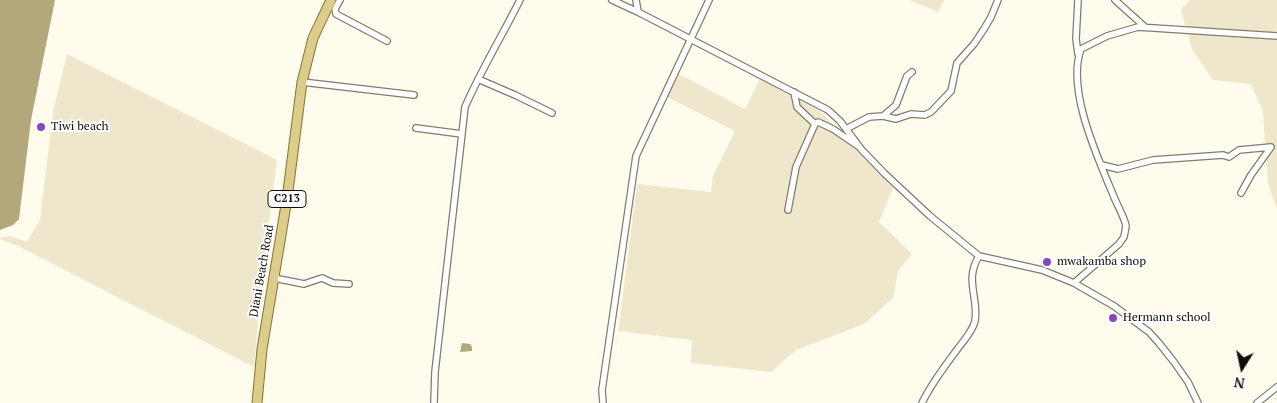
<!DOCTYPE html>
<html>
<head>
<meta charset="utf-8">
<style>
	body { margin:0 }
	#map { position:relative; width:1277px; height:403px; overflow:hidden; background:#fffbed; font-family:"PT Serif",serif }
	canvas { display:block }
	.north { position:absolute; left:1217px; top:343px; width:50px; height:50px; -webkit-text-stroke:4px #fff; paint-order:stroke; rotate:190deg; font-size:14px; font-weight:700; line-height:20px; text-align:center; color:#0f0e08 }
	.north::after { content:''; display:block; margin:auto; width:18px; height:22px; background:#0f0e08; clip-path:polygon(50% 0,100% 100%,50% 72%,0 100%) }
</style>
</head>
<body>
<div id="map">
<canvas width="1277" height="403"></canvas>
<div class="north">N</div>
</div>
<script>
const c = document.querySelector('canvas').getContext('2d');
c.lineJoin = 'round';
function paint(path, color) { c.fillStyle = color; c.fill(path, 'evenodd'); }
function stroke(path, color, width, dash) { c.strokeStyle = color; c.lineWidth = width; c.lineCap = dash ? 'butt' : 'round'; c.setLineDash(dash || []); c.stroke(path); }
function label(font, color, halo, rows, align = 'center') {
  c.font = font + ' "PT Serif",serif'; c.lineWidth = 4; c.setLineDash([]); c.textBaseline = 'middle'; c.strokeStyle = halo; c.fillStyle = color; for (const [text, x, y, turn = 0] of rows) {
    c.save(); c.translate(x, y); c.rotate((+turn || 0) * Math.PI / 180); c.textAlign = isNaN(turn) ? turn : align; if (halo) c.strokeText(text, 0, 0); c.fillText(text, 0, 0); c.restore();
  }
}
const green = new Path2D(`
	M910 0H944L938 12Z
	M1190 0H1277V209L1268 183 1263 111 1251 84 1213 80 1192 49 1181 10Z
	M67 54 277 160 263 266 254 367 18 246 0 239V238L10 236 27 242 40 220 53 112Z
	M679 74 745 109 760 79 820 111 893 188 879 222 912 254 898 271 893 298 864 324 796 350 771 372 691 363 692 340 619 331 615 358 637 184 711 192 713 176 735 131 667 97Z`);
const water = new Path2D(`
	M0 0H55L31 120 19 219 13 225 0 230Z
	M462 343 470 344 472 347V351L460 352Z`);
const street = new Path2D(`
	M340 0 335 9 336 14 387 41
	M612 0 638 12
	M636 0 638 12 828 110 840 121 861 149 884 173 930 216 979 256 1042 270 1074 283 1114 306 1149 332 1159 343 1174 362 1188 382 1198 403
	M1115 0 1145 27
	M1078 54 1076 39 1078 0
	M478 79 515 95 552 113
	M302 82 414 95
	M794 92 797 107 815 124
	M883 116 896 105 907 76 912 72
	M416 128 462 134
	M846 129 869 117 883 116 896 119 911 114 925 115 931 112 951 91 957 63 974 44 984 29 991 17 998 0
	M1102 165 1118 169 1153 160 1223 155 1229 157 1239 150 1271 147 1251 175 1241 193
	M788 210 796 167 815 124 818 122 833 129 858 146
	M274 278 304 284 322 278 333 283 349 284
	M1074 283 1119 244 1124 237 1126 226C1124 216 1118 207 1114 197 1098 158 1066 90 1081 49L1107 36 1138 27 1277 36
	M434 403 435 372 465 107C481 70 502 36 520 0
	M603 403 602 390 636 156 709 0
	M922 403C931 384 944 367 956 351 963 341 972 333 975 321 979 298 964 280 979 256
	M1257 403 1277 387`);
const primary = new Path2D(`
	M257 403 262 349 287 199 302 82 313 38 331 0`);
const markers = [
	[41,127,5,"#8547bc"],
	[1047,262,5,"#8547bc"],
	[1113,318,5,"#8547bc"]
];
const shields = [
	[287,199,38]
];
const shieldNames = [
	["C213",287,199]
];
const poiNames = [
	["Tiwi beach",51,127],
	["mwakamba shop",1057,262],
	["Hermann school",1123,318]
];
const streetNames = [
	["Diani Beach Road",262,271,-80]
];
paint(green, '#eee7cb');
paint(water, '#b3a87c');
stroke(street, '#817d6e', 8);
stroke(primary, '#85742c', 11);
stroke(street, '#fff', 5.5);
stroke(primary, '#dccd8c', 9);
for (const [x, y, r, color] of markers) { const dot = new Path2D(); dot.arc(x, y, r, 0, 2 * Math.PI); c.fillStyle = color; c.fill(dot); stroke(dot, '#fff', 2); }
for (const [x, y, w] of shields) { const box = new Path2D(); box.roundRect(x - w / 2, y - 8.5, w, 17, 4); c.fillStyle = '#fff'; c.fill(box); stroke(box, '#0f0e08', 1); }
label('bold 11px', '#0f0e08', null, shieldNames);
label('12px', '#0f0e08', '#fff', poiNames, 'left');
label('12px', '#0f0e08', '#fff', streetNames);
</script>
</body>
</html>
